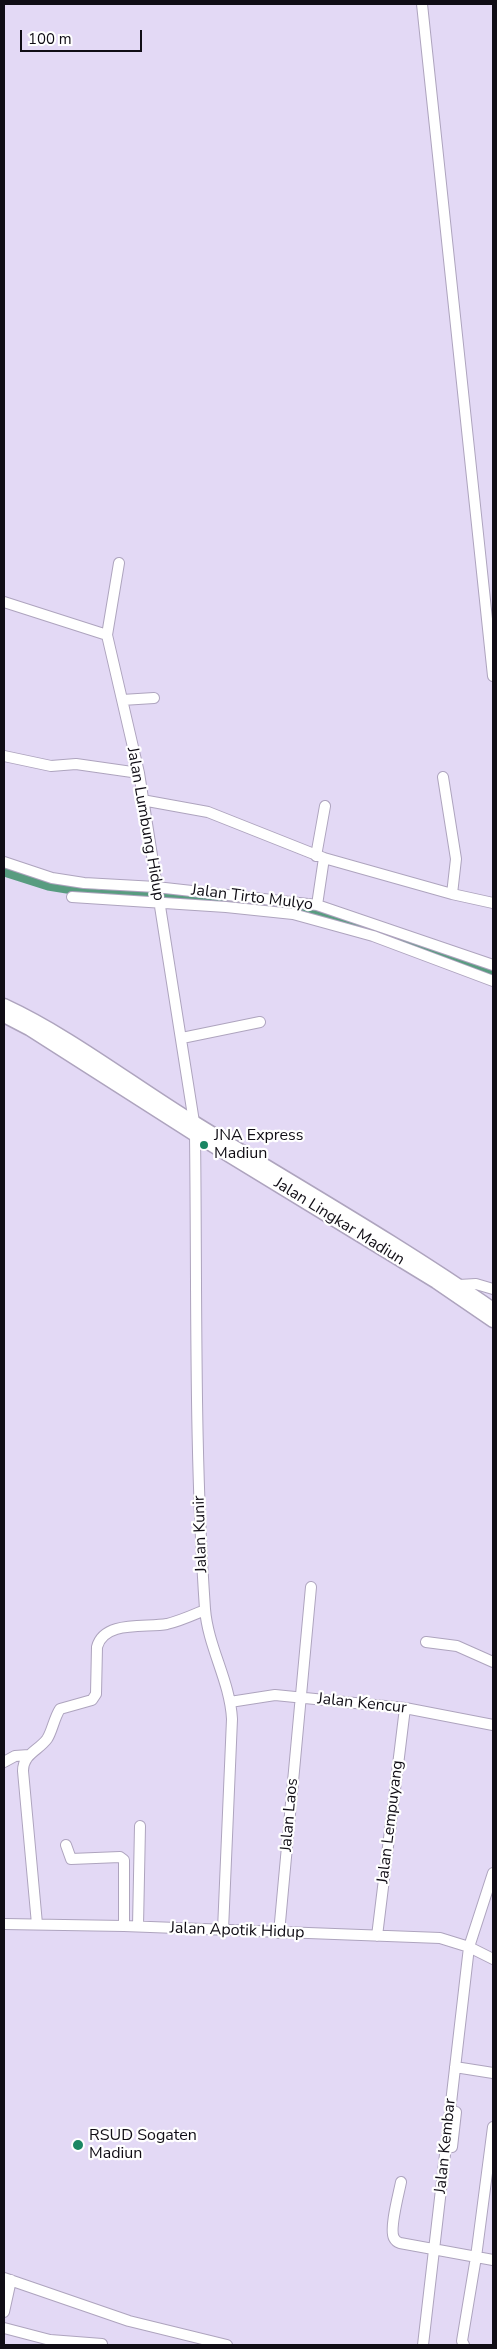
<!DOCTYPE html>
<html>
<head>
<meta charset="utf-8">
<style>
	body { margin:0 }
	#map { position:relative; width:497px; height:2349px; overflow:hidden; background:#e3d9f5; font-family:"Nunito Sans",sans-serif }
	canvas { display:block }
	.frame { position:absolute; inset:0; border:5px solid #100d15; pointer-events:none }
	.scale { position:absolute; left:20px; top:30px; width:122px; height:22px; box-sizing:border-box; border:2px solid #100d15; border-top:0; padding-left:6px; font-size:15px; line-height:18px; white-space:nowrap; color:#100d15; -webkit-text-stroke:4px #fff; paint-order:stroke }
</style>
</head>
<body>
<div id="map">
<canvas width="497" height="2349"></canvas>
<div class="frame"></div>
<div class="scale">100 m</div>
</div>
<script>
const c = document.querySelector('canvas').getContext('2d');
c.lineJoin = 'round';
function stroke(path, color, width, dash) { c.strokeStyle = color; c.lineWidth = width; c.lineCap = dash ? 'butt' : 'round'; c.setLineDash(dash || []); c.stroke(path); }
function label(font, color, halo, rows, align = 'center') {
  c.font = font + ' "Nunito Sans",sans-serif'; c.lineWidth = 4.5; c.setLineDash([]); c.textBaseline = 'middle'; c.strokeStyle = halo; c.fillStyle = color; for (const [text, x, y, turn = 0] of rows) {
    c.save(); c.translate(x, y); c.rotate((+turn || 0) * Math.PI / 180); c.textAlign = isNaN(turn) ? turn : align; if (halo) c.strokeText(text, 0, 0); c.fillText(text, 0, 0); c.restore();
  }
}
const canal = new Path2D(`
	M4 872 48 886 98 894 169 895 233 900
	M263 904C343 914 418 946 493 973`);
const minor = new Path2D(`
	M422 4 493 676
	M4 602 107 635 139 773 194 1122
	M107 635 119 563
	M122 700 154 698
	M4 756 51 766 76 764 139 773
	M443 777 456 859 452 894
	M142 800 208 812 324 858 452 894 493 903
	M316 856 325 806
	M4 862 52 878 84 883 156 887 317 905 493 965
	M72 897 226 907 293 914 373 936 493 981
	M317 905 324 858
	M182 1038 260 1022
	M195 1135C197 1292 194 1451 205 1609 208 1647 230 1681 232 1719L223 1930
	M456 1288 459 1285 476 1284 493 1289
	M426 1642 457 1646 493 1662
	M230 1702 275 1695 405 1708 493 1725
	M4 1762 15 1756 29 1755
	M66 1845 71 1859 120 1857 124 1860V1926
	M4 1924 124 1926 440 1938 469 1947 493 1959
	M37 1924 23 1771C23 1754 38 1751 47 1739 52 1732 54 1718 60 1709L92 1700 96 1694 97 1647C104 1620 146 1628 167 1624 180 1621 193 1615 205 1610
	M138 1926 140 1826
	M279 1933 311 1587
	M377 1936 405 1708
	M455 2067 493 2073
	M452 2147 456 2112
	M401 2182C399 2193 389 2229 394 2238 395 2240 397 2242 400 2243L493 2260
	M4 2278 129 2321 227 2345
	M4 2312 11 2280
	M4 2328 50 2340 102 2344
	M423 2345 469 1947 493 1873
	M464 2345 462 2341 476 2257 493 2127`);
const major = new Path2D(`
	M4 1005C69 1035 132 1084 194 1122 294 1184 397 1242 493 1309
	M4 1016 29 1029 195 1135 436 1282 493 1321`);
const markers = [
	[204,1145,5,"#1a8663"],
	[78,2145,6,"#1a8663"]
];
const streetNames = [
	["Jalan Lumbung Hidup",145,824,80],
	["Jalan Tirto Mulyo",252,898,7],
	["Jalan Lingkar Madiun",339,1222,32],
	["Jalan Kunir",201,1534,-92],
	["Jalan Kencur",362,1704,6],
	["Jalan Laos",290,1815,-85],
	["Jalan Lempuyang",391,1822,-83],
	["Jalan Apotik Hidup",237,1931,2],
	["Jalan Kembar",446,2146,-84]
];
const poiNames = [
	["JNA Express",214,1136],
	["Madiun",214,1154],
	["RSUD Sogaten",89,2136],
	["Madiun",89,2154]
];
stroke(canal, '#589c80', 9);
stroke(minor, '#aea4be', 12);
stroke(major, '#aea4be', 15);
stroke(minor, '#fff', 10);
stroke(major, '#fff', 12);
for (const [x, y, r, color] of markers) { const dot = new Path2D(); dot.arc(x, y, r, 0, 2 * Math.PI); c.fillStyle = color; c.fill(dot); stroke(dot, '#fff', 2); }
label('16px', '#100d15', '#fff', streetNames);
label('16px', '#100d15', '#fff', poiNames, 'left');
</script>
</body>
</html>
